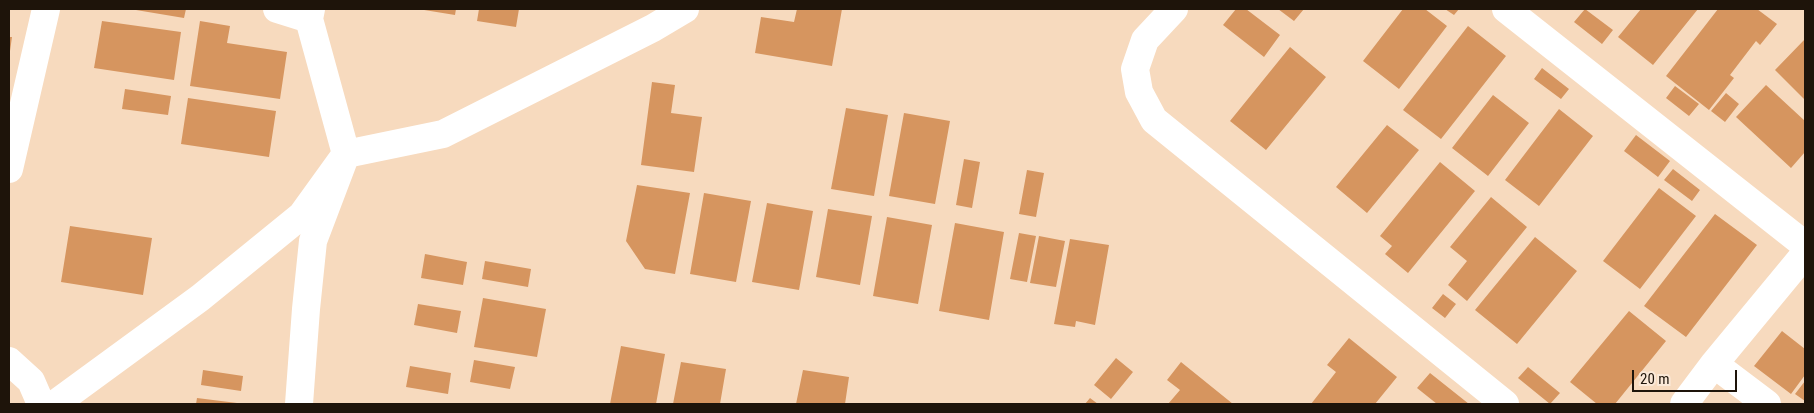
<!DOCTYPE html>
<html>
<head>
<meta charset="utf-8">
<style>
	body { margin:0 }
	#map { position:relative; width:1814px; height:413px; overflow:hidden; background:#f7dabe; font-family:"Roboto Condensed",sans-serif }
	canvas { display:block }
	.frame { position:absolute; inset:0; border:10px solid #1e140a; pointer-events:none }
	.scale { position:absolute; left:1632px; top:370px; width:105px; height:22px; box-sizing:border-box; border:2px solid #1e140a; border-top:0; padding-left:6px; font-size:15px; line-height:18px; white-space:nowrap; color:#1e140a; -webkit-text-stroke:4px #fbe9d8; paint-order:stroke }
</style>
</head>
<body>
<div id="map">
<canvas width="1814" height="413"></canvas>
<div class="frame"></div>
<div class="scale">20 m</div>
</div>
<script>
const c = document.querySelector('canvas').getContext('2d');
c.lineJoin = 'round';
function paint(path, color) { c.fillStyle = color; c.fill(path, 'evenodd'); }
function stroke(path, color, width, dash) { c.strokeStyle = color; c.lineWidth = width; c.lineCap = dash ? 'butt' : 'round'; c.setLineDash(dash || []); c.stroke(path); }
const building = new Path2D(`
	M130 9H186L184 18Z
	M418 9H456L455 15Z
	M479 9H519L516 27 477 21Z
	M797 9H842L832 66 755 53 761 17 794 22Z
	M1236 9H1246L1280 35 1264 57 1223 25Z
	M1278 9H1304L1294 21Z
	M1403 9H1425L1447 26 1399 89 1363 61Z
	M1445 9H1459L1454 15Z
	M1585 9 1613 30 1602 44 1574 22Z
	M1641 9H1698L1653 65 1618 37Z
	M1718 9H1757L1777 24 1760 45 1756 41 1730 75 1734 78 1709 110 1666 76Z
	M102 21 181 32 174 80 94 68Z
	M200 21 230 26 227 43 287 52 280 99 190 86Z
	M1468 26 1506 56 1441 139 1403 110Z
	M9 37H12L10 51H9Z
	M1805 39V100L1775 70Z
	M1290 47 1326 77 1266 150 1230 121Z
	M1542 68 1569 89 1561 99 1534 79Z
	M652 82 675 85 671 113 702 117 694 172 641 165Z
	M1766 85 1805 121V152L1791 168 1736 117Z
	M1675 86 1699 104 1689 116 1666 98Z
	M125 89 171 96 168 115 122 109Z
	M1726 93 1739 104 1725 122 1711 111Z
	M1493 95 1529 123 1488 176 1452 148Z
	M188 98 276 111 269 157 181 144Z
	M846 108 888 115 874 196 831 189Z
	M1559 109 1593 136 1539 206 1505 180Z
	M904 113 950 121 935 204 889 196Z
	M1387 125 1419 150 1367 213 1336 187Z
	M1636 135 1670 161 1658 177 1624 151Z
	M964 159 980 162 972 208 956 205Z
	M1440 162 1475 191 1408 273 1385 254 1392 246 1380 236Z
	M1673 169 1700 190 1692 201 1664 180Z
	M1027 170 1044 173 1036 217 1019 214Z
	M637 185 690 193 675 274 645 269 626 241Z
	M1659 188 1696 216 1640 289 1603 261Z
	M704 193 751 201 736 282 690 274Z
	M1491 197 1527 227 1467 301 1448 285 1467 261 1450 247Z
	M767 203 813 211 799 290 752 282Z
	M828 209 872 216 860 285 816 277Z
	M1715 214 1757 245 1686 337 1644 306Z
	M887 217 932 225 918 304 873 296Z
	M955 223 1004 232 989 320 939 311Z
	M70 226 152 238 143 295 61 282Z
	M1019 233 1036 236 1027 282 1010 279Z
	M1039 236 1065 241 1056 287 1030 283Z
	M1535 237 1577 271 1517 344 1475 310Z
	M1070 239 1109 245 1095 325 1076 321 1075 327 1054 324Z
	M425 254 467 262 463 285 421 278Z
	M485 261 531 269 528 287 482 279Z
	M1443 294 1456 304 1445 318 1432 308Z
	M483 298 546 309 537 357 474 347Z
	M418 304 461 311 457 333 414 325Z
	M1629 311 1666 341 1615 404H1597L1570 382Z
	M1782 331 1805 349V375L1791 394 1754 366Z
	M1349 338 1397 377 1375 404H1311L1336 372 1327 365Z
	M621 346 665 354 656 404H610Z
	M1116 358 1133 372 1111 399 1094 385Z
	M474 360 515 367 510 389 470 382Z
	M681 362 726 369 720 404H673Z
	M1181 362 1233 404H1168L1180 390 1167 380Z
	M410 366 451 373 448 394 406 387Z
	M1528 367 1560 393 1550 404 1518 378Z
	M203 370 243 376 241 391 201 385Z
	M803 370 849 377 845 404H796Z
	M1430 373 1469 404H1437L1417 388Z
	M1805 381V401L1795 394Z
	M197 398 237 403V404H196Z
	M1090 398 1098 404H1085Z`);
const minor = new Path2D(`
	M277 9 309 19
	M1174 9 1145 40 1135 69 1139 92 1154 120 1505 404
	M1506 9 1805 245
	M9 169 46 9
	M9 361 31 381 41 404
	M1714 364 1767 404
	M55 404 200 298 302 215 346 154 443 134 653 28 685 9
	M299 404 306 309 313 241 346 154 309 19 311 9
	M1684 404 1714 364 1805 254`);
paint(building, '#d6955f');
stroke(minor, '#fff', 28);
</script>
</body>
</html>
